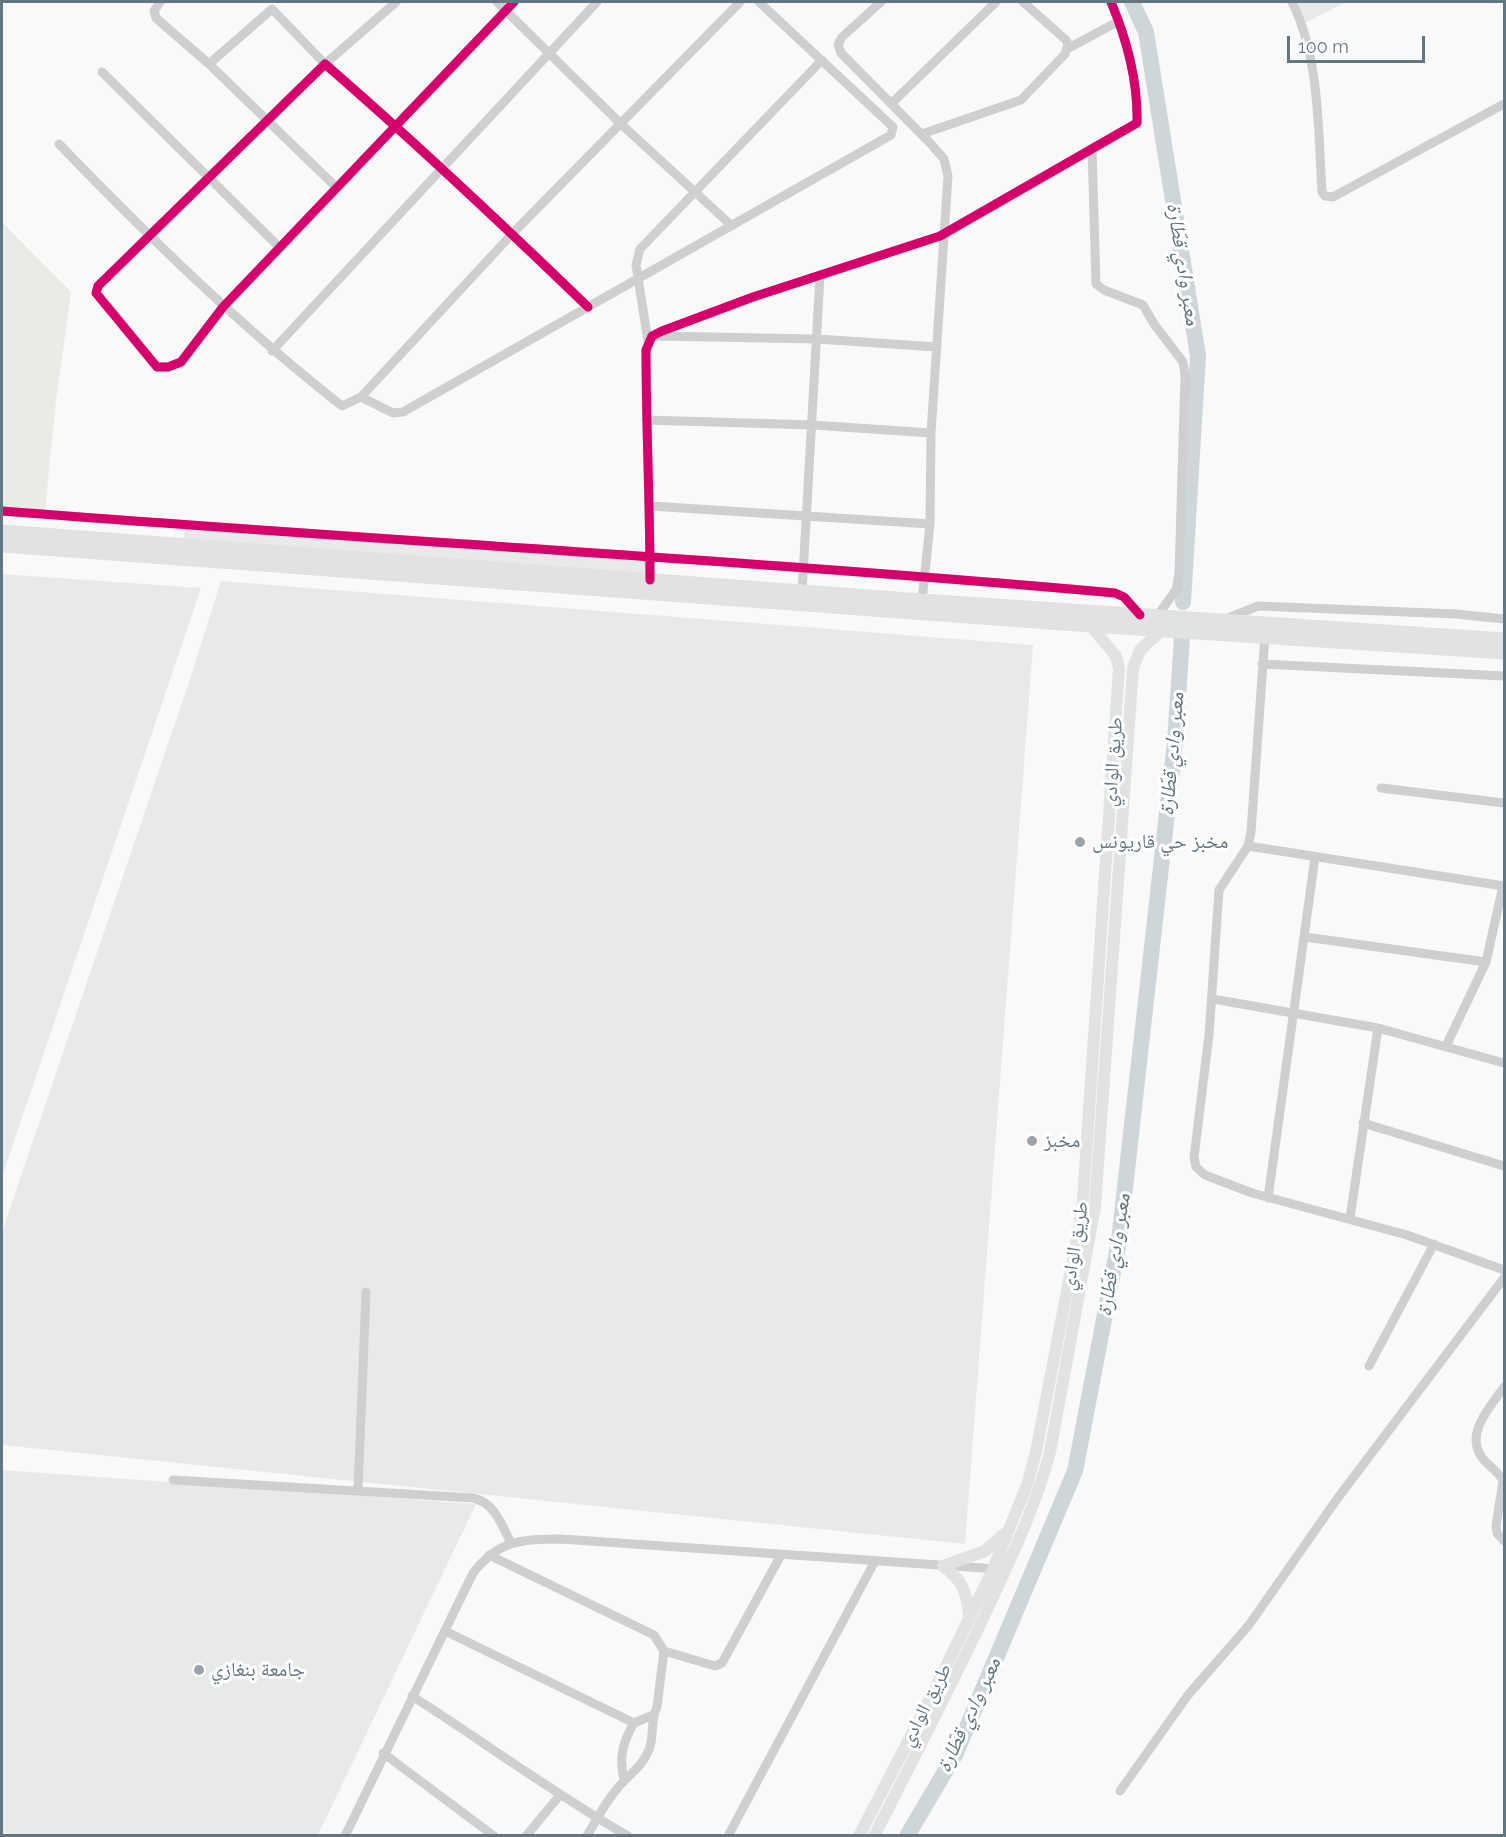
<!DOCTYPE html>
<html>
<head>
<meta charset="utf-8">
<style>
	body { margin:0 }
	#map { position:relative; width:1506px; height:1837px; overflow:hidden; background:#f9f9f9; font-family:Raleway,sans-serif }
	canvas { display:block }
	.frame { position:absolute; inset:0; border:3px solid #657683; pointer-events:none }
	.scale { position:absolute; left:1287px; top:36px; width:138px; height:27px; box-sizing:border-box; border:3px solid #657683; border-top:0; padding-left:8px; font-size:18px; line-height:21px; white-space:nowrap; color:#657683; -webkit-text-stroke:4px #fff; paint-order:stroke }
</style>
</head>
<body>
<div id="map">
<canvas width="1506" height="1837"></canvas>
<div class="frame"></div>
<div class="scale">100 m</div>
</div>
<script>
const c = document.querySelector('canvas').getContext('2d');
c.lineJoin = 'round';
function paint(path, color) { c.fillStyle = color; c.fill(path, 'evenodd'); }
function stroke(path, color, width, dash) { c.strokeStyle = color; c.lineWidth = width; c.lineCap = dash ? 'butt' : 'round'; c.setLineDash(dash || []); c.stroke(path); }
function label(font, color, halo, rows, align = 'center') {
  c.font = font + ' Raleway,"Noto Naskh Arabic",sans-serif'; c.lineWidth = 6; c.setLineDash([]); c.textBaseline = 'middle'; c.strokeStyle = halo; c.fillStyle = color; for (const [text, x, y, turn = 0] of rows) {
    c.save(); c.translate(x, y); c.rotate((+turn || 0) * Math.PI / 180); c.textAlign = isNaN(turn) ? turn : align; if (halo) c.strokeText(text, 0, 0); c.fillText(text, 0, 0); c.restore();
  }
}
const built = new Path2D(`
	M1295 2H1346L1305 23Z
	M185 522 648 552 650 577 184 539Z
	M2 574 201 588 2 1177Z
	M221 581 1033 645 965 1544 2 1445V1232L189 682Z
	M2 1470 476 1504 318 1835H2Z`);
const green = new Path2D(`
	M2 222 71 292 56 400 45 510 2 506Z`);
const river = new Path2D(`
	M1132 2 1146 32 1198 356 1183 602
	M907 1836 956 1753 1075 1471 1119 1241 1175 742 1182 637`);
const minor = new Path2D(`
	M160 2 154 11 156 18 209 64 272 9 325 64 396 2
	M497 2 621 124 732 226
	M514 2 223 307 181 362 168 367H157L96 293 98 286 325 64C415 142 502 224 588 307
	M881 2 842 37 838 45 841 53 931 144 944 159 948 176 931 433 930 524 922 601
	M1292 2C1320 58 1318 131 1322 192L1325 196 1333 197 1504 104
	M1067 49 1119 21
	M209 64 336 187
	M102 72 279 247
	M892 103 996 2
	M922 134 1021 100 1065 54 1068 44 1066 40 1023 2
	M59 144C149 237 240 326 342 406L361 397 512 234 740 2
	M1092 148 1096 284 1104 290 1143 305 1154 324 1183 362 1185 375 1179 574 1176 590 1157 616
	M655 336 817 339 937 347
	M648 341 636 265 640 249 822 60
	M272 351 597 2
	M361 397 393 413 403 412 891 135 893 127 759 2
	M646 420 813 425 931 433
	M651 506 930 524
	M2 511C373 540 744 560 1115 593L1124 597 1140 615
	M650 580C650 503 646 427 646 350L652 336 662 331 753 297 940 236 1137 123C1138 81 1127 40 1111 2
	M802 592 820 276
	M1228 618 1258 606 1456 614 1504 619
	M1265 635 1251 832 1248 846 1219 890 1209 1035 1194 1157 1196 1167 1205 1175 1252 1193 1407 1235 1504 1270
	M1262 664 1504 676
	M1381 788 1504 803
	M1248 846 1504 886
	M1305 937 1486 962
	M1213 999 1378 1028 1504 1063
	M1446 1046 1486 962 1503 886
	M1363 1123 1504 1166
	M1268 1198 1315 857
	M1350 1218 1378 1028
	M1369 1366 1434 1244
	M1504 1387C1492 1405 1465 1432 1481 1456 1487 1466 1498 1470 1503 1481L1496 1526 1497 1533 1504 1541
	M173 1480 473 1498C495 1503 501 1524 511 1543
	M358 1491 366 1292
	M489 1555 654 1635 664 1651 657 1707C649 1722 656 1739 646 1756 640 1767 632 1773 624 1781 609 1796 598 1817 587 1836
	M445 1631 634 1723 653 1715
	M664 1651 715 1666 722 1663 781 1555
	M412 1696C484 1742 553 1793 628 1836
	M383 1753 494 1836
	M624 1781C619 1758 622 1743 634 1723
	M1120 1791 1188 1695 1249 1625 1337 1499 1504 1278
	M345 1836 473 1573C499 1540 521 1539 561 1539L997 1569
	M526 1836 560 1795
	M728 1836 875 1561`);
const secondary = new Path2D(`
	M943 1566 985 1551 1004 1534
	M943 1566C962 1579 967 1593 969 1615
	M859 1836 934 1691 993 1569 1027 1485 1036 1452 1082 1213 1119 668 1116 656 1090 625
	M874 1836C912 1762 950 1688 985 1614 1010 1560 1035 1509 1050 1452L1095 1207 1133 668 1140 650 1163 629`);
const trunk = new Path2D(`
	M2 532 922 601 1504 640
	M2 545 1090 625 1504 652`);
const cycleway = new Path2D(`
	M514 2 223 307 181 362 168 367H157L96 293 98 286 325 64C415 142 502 224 588 307
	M2 511C373 540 744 560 1115 593L1124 597 1140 615
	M650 580C650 503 646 427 646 350L652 336 662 331 753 297 940 236 1137 123C1138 81 1127 40 1111 2`);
const markers = [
	[1080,842,6,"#99a4ac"],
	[1032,1141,6,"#99a4ac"],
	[199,1670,6,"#99a4ac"]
];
const streetNames = [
	["طريق الوادي",1113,762,-86],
	["طريق الوادي",1075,1246,-81],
	["طريق الوادي",926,1705,-63]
];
const poiNames = [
	["مخبز حي قاريونس",1092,842],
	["مخبز",1044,1141],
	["جامعة بنغازي",211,1670]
];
const waterNames = [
	["معبر وادي قطّارة",1183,264,81],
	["معبر وادي قطّارة",1172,754,-85],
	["معبر وادي قطّارة",1114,1255,-81],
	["معبر وادي قطّارة",969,1715,-65]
];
paint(built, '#e8e9e9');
paint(green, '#e8ebe6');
stroke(river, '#ced6d9', 16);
stroke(minor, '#cecfd0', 9);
stroke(secondary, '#e1e2e2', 12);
stroke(trunk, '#e1e2e2', 15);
stroke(cycleway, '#d6006c', 9);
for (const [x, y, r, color] of markers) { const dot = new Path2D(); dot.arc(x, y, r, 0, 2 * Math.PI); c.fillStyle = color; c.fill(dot); stroke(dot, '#fff', 2); }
label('20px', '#657683', '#fff', streetNames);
label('20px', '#657683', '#fff', poiNames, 'left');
label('italic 21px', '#60757c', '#fff', waterNames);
</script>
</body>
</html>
